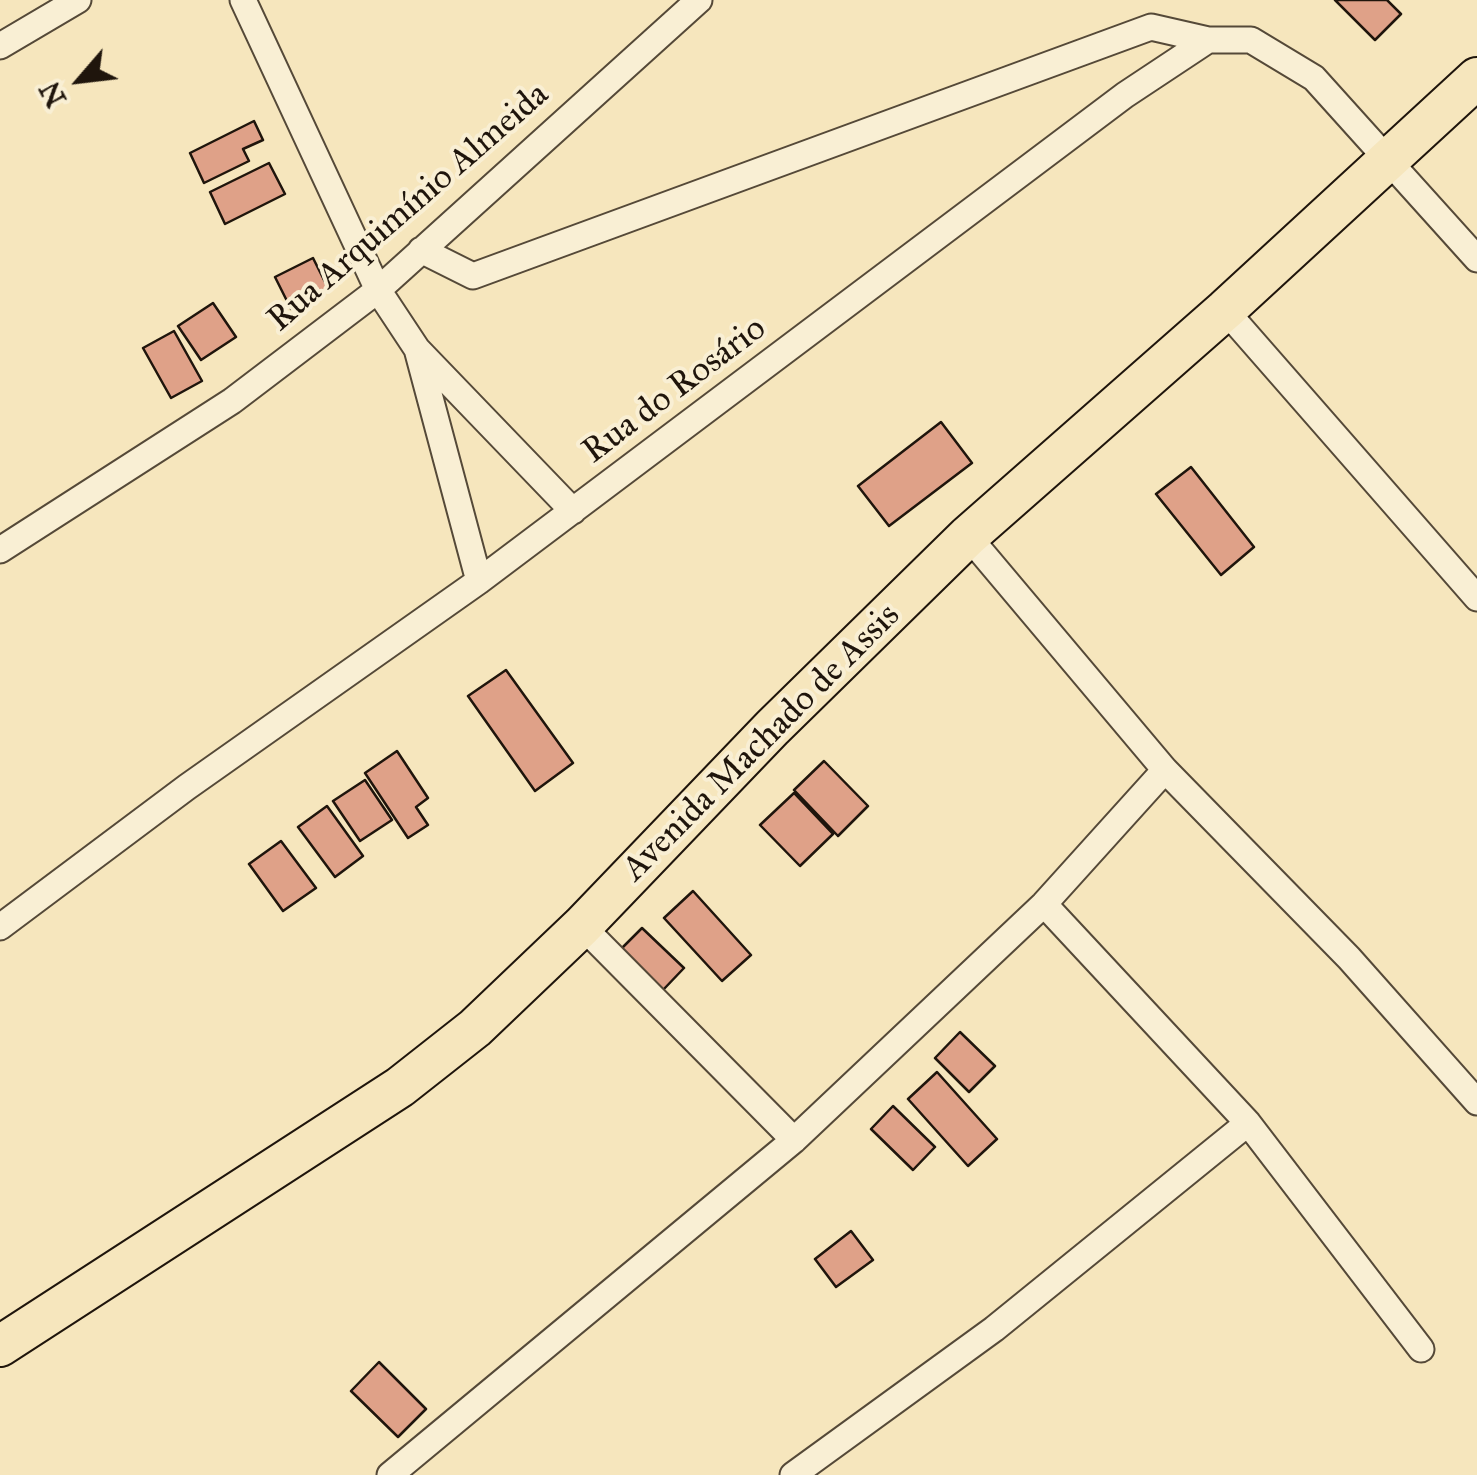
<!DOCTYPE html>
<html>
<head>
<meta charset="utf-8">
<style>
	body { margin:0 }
	#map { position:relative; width:1477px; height:1475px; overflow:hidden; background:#f6e6bd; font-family:"IM FELL Great Primer",serif }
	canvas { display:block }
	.north { position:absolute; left:30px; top:30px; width:100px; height:100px; -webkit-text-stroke:8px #f9efd4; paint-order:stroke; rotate:242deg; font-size:28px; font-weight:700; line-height:40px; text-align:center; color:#1f150c }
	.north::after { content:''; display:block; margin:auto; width:35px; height:45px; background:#1f150c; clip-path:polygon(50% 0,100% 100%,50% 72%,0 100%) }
</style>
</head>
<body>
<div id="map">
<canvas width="1477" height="1475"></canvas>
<div class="north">N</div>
</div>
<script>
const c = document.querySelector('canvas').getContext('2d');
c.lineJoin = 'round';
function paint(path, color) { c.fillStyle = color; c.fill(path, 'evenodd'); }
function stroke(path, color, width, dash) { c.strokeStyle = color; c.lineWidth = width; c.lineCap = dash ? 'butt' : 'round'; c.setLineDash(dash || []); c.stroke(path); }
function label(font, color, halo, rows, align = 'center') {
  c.font = font + ' "IM FELL Great Primer",serif'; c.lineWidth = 8; c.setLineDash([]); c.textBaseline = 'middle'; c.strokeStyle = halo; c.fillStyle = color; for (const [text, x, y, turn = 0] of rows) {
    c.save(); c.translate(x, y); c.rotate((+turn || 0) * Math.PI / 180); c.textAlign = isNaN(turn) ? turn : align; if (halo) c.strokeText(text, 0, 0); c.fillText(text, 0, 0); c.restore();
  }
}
const building = new Path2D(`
	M1335 0H1387L1401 14 1375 40Z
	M254 121 263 140 243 149 249 161 204 183 190 153Z
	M269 163 285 194 225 224 210 192Z
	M313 258 329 290 291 309 275 277Z
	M213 303 236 337 201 360 178 326Z
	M174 331 202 381 171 398 143 348Z
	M941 422 972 463 889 526 858 486Z
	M1191 467 1254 547 1221 575 1156 494Z
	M506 670 573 763 535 791 468 696Z
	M397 751 428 798 416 807 428 825 408 838 365 773Z
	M824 761 868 806 838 836 794 790Z
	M365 780 392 820 360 841 333 801Z
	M794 793 833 834 800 866 760 825Z
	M327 806 363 856 335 877 298 827Z
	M281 841 316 888 283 911 249 864Z
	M693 891 751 955 722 981 664 918Z
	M642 928 684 968 663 990 621 949Z
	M960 1032 995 1066 969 1092 935 1058Z
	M937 1072 997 1139 968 1166 908 1099Z
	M893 1106 935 1147 913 1170 871 1129Z
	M851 1231 873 1260 836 1287 815 1259Z
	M379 1362 426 1409 398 1437 351 1391Z`);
const street = new Path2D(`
	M243 0 378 290 417 349
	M0 46 78 0
	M421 250 473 276 1151 27 1208 40
	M1225 310 1477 598
	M968 536 1165 770 1349 958 1477 1102
	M0 550 232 401 378 290 699 0
	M479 581 417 349 573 511
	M1044 904 1248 1123 1421 1349
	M582 926 794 1140
	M0 927 187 787 479 581 1125 95 1208 40H1251L1314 78 1477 259
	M390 1475 794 1140 1044 904 1165 770
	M793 1475 994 1329 1248 1123`);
const primary = new Path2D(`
	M0 1346 400 1087 475 1028 582 926 772 728 968 536 1225 310 1477 78`);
const streetNames = [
	["Rua Arquimínio Almeida",409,208,-41],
	["Rua do Rosário",675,391,-37],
	["Avenida Machado de Assis",762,743,-45]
];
paint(building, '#dfa188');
stroke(building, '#1f150c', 2.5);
stroke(street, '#554938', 29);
stroke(primary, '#1f150c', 44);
stroke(street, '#f9efd4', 25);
stroke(primary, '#f6e6bd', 40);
label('35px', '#1f150c', '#f9efd4', streetNames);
</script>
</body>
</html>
